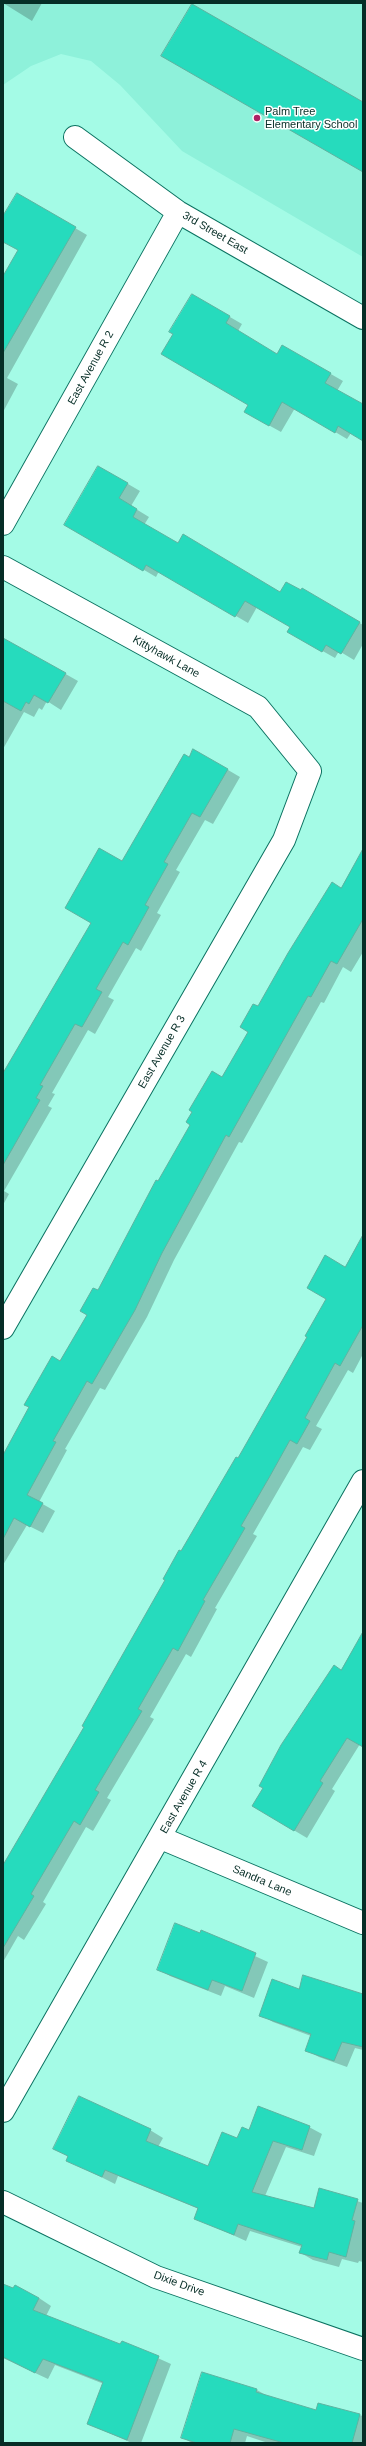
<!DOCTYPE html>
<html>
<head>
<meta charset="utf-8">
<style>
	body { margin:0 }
	#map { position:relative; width:366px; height:2446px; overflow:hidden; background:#a4fbe6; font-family:Helvetica,sans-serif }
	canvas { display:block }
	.frame { position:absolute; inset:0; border:4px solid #062d26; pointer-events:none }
</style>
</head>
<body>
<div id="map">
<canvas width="366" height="2446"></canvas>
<div class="frame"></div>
</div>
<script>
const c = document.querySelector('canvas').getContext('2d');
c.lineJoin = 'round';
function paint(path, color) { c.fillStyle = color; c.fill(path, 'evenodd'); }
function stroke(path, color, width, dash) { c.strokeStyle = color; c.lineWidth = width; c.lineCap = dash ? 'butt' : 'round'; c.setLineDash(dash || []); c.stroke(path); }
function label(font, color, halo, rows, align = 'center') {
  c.font = font + ' Helvetica,sans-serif'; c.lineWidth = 3; c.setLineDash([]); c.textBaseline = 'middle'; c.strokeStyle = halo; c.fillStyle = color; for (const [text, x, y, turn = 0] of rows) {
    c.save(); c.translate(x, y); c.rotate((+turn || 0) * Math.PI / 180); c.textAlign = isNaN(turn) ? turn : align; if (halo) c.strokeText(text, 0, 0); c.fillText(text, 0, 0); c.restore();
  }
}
const built = new Path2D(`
	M3 3H363V257L182 151 120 85 91 61 61 54 31 66 3 85Z`);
const shadow = new Path2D(`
	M3 3H42L32 21Z
	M17 194 87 235 7 378 18 384 3 412V278L19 250 3 223V218Z
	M192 295 242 324 238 331 277 355 282 346 343 381 337 391 363 405V440L351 433 347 439 295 408 281 432 245 412 249 405 174 334Z
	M99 467 140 491 131 506 149 517 144 525 178 545 281 593 301 591 302 589 363 625V644L354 660 339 651 335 658 289 632 292 627 257 607 248 623 159 571 156 577 66 524Z
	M7 641 78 681 61 710 47 701 42 710 39 708 34 717 24 712 3 749V649Z
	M194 750 240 777 213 824 205 820 176 870 180 872 157 913 161 915 141 951 136 948 108 997 114 1000 95 1034 88 1030 52 1093 55 1094 48 1106 52 1108 4 1191 9 1194 3 1205V1074L92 923 122 862Z
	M363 868V952L351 972 343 967 324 1003 321 1002 242 1143 239 1142 174 1260 147 1317 105 1390 100 1388 65 1449 67 1450 39 1502 55 1511 43 1533 27 1525 3 1565V1457L88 1314 98 1292 159 1183 249 1032 259 1008 341 889Z
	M363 1237V1354L353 1373 348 1370 316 1426 322 1429 310 1450 303 1447 253 1534 257 1536 215 1608 217 1609 191 1657 186 1654 150 1717 154 1719 107 1798 111 1800 93 1831 86 1827 43 1902 46 1904 24 1940 18 1936 3 1962V1868L85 1728 182 1553 239 1459Z
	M363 1634V1746L360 1744 332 1789 335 1791 307 1838 253 1806 342 1671Z
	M202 1932 268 1962 254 1998 225 1986 221 1996 170 1976 158 1969Z
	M299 1990 363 2001V2050L355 2048 347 2067 319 2057 306 2050 311 2036 273 2022 261 2015Z
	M309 2127 322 2134 314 2156 286 2147 265 2196 314 2209 320 2189 363 2203V2262L359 2261 358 2263 342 2259 339 2267 313 2260 301 2253 302 2247 250 2231 246 2241 195 2218 199 2209 118 2176 115 2184 67 2160 69 2157 54 2148 150 2130 163 2138 158 2147 209 2167 238 2139 250 2131Z
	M3 2286 39 2298 51 2306 46 2316 120 2346 122 2342 171 2364 141 2443H132L88 2424 104 2384 55 2365 48 2379 3 2358Z
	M203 2373 257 2390 269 2397 317 2411 319 2404 363 2416V2443H268L247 2436 245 2443H192L182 2437Z`);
const building = new Path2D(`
	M192 4 363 102V172L161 56Z
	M17 193 76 227 3 353V276L18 250 3 242V216Z
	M192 294 230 316 226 323 277 354 282 345 331 373 325 383 363 404V441L338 426 335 433 282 402 269 426 244 412 248 405 161 354 173 334 169 332Z
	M98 466 128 483 119 498 137 509 133 517 178 543 183 534 280 592 286 582 301 590 302 588 360 622 341 654 326 645 322 652 287 632 290 627 245 601 235 617 146 565 143 571 64 525Z
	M3 638 66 673 48 703 34 695 29 704 26 702 21 711 3 701Z
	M193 749 228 769 200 817 192 813 164 862 168 864 145 905 149 907 128 945 123 942 96 989 102 992 82 1027 75 1024 40 1085 43 1086 36 1098 40 1100 3 1165V1073L91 923 65 908 99 848 122 861 184 754 189 757Z
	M363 849V919L337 964 331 961 311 997 308 996 229 1137 226 1135 162 1253 135 1310 92 1384 87 1381 53 1441 56 1442 27 1495 43 1503 30 1527 14 1518 3 1539V1455L29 1407 24 1405 52 1356 60 1361 87 1315 80 1311 93 1288 98 1290 156 1180 158 1181 190 1125 186 1122 192 1112 189 1110 212 1071 222 1077 248 1032 240 1027 253 1004 258 1006 288 953 332 882 341 888Z
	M363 1235V1325L340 1366 335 1363 305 1418 310 1421 297 1444 290 1440 270 1476 241 1526 245 1528 203 1600 205 1601 178 1651 173 1648 138 1709 142 1711 95 1790 99 1792 80 1825 74 1821 31 1894 34 1896 3 1948V1865L84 1727 82 1726 165 1580 163 1579 179 1550 181 1551 236 1457 238 1458 307 1337 305 1336 326 1299 307 1288 325 1255 345 1267Z
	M363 1632V1747L347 1738 320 1781 323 1783 294 1831 252 1806 263 1788 259 1786 281 1745 334 1665 341 1670Z
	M175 1923 200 1933 201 1930 256 1953 242 1991 212 1980 208 1990 157 1970Z
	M303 1975 363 1994V2047L342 2042 334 2061 305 2051 311 2034 259 2016 272 1979 299 1989Z
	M79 2096 151 2129 146 2141 208 2166 222 2132 237 2138 242 2127 249 2130 258 2106 310 2126 302 2150 273 2141 252 2192 314 2208 319 2188 358 2199 352 2220 355 2221 346 2257 329 2252 327 2260 299 2253 302 2245 238 2224 234 2235 194 2219 198 2208 105 2170 102 2177 66 2161 68 2156 53 2149Z
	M3 2284 13 2288 15 2285 39 2298 33 2310 120 2344 122 2341 159 2356 127 2440 87 2424 103 2382 43 2359 35 2373 3 2357Z
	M202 2372 257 2389 256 2392 316 2410 318 2403 360 2414 352 2443H284L234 2429 230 2443H197L181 2438Z`);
const minor = new Path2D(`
	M75 137 178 212 363 318
	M3 524 178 212
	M3 567 258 707 310 771 284 840 3 1328
	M161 1838 363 1923
	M3 2111 363 1481
	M3 2202 156 2277 363 2349`);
const markers = [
	[257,118,4,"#ad2365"]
];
const poiNames = [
	["Palm Tree",265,112],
	["Elementary School",265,125]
];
const streetNames = [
	["3rd Street East",215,233,30],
	["East Avenue R 2",91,368,-61],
	["Kittyhawk Lane",166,657,29],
	["East Avenue R 3",162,1052,-60],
	["East Avenue R 4",184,1797,-60],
	["Sandra Lane",262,1881,23],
	["Dixie Drive",179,2284,20]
];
paint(built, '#8ef1da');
paint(shadow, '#0003');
paint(building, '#26dbbd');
stroke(building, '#5db3a0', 1);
stroke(minor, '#0b7261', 24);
stroke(minor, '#fff', 22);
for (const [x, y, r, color] of markers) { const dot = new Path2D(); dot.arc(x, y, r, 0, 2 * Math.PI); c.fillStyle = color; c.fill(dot); stroke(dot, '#fff', 1.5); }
label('11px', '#062d26', '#fff', poiNames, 'left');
label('11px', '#062d26', '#fff', streetNames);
</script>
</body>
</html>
